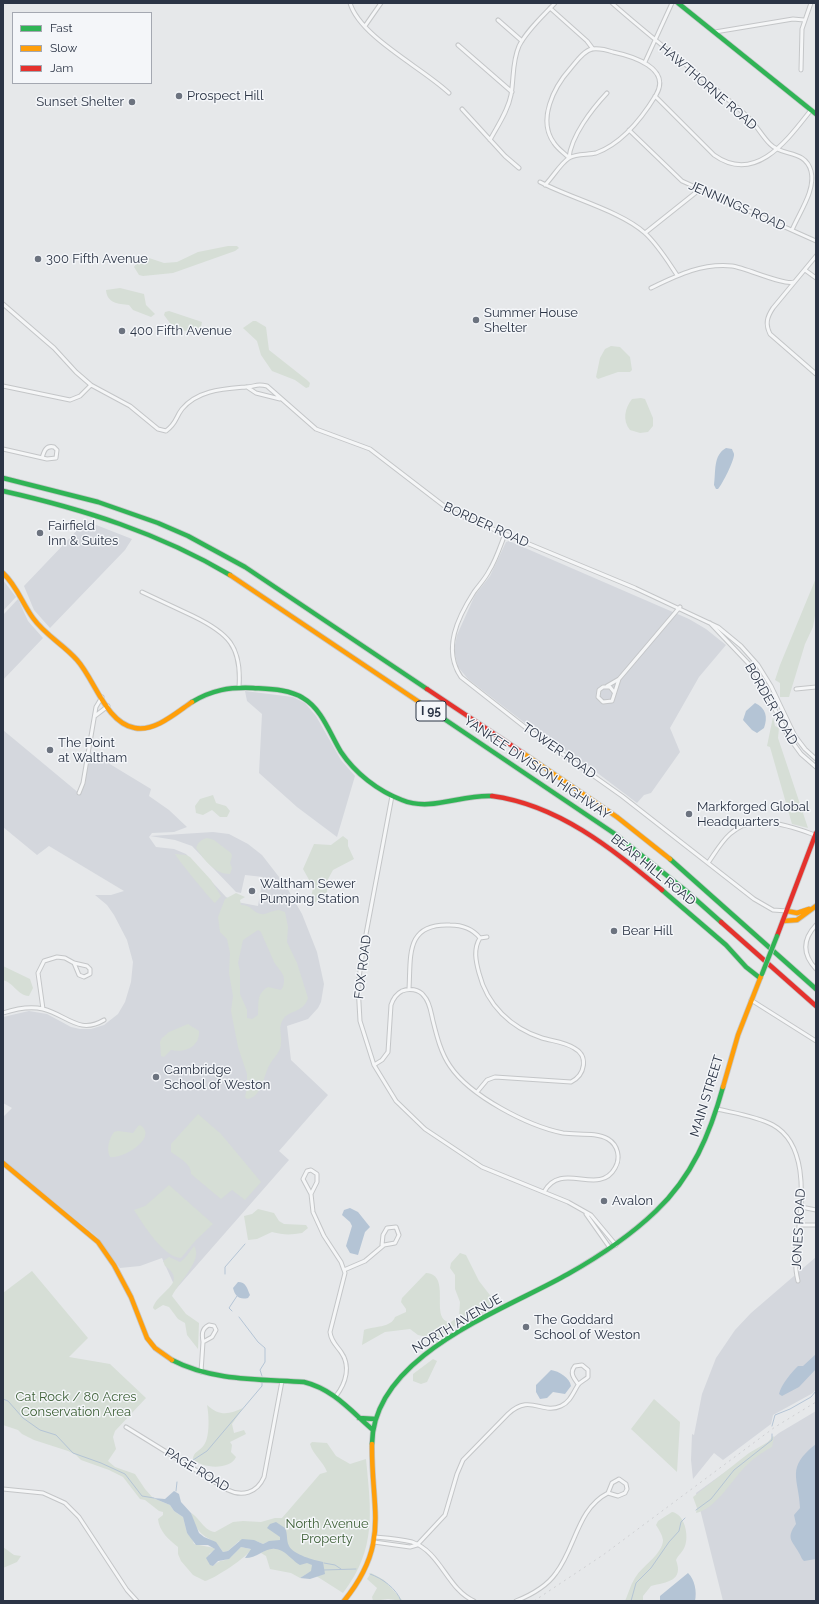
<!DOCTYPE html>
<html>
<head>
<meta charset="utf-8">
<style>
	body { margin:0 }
	#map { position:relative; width:819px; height:1604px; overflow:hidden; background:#e6e8ea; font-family:Raleway,sans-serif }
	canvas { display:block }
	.frame { position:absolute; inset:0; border:4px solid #2b3445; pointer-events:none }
	.legend { position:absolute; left:12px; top:12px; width:140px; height:72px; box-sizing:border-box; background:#f4f6f9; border:1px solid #a4a8b1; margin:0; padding:5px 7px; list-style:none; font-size:12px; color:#2b3445 }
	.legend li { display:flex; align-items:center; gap:8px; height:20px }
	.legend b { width:20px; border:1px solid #a4a8b1 }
</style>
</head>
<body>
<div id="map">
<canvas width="819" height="1604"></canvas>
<div class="frame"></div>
<ul class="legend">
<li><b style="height:5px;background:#30b455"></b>Fast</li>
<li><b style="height:5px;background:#ff9f0a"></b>Slow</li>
<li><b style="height:5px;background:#e5322d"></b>Jam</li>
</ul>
</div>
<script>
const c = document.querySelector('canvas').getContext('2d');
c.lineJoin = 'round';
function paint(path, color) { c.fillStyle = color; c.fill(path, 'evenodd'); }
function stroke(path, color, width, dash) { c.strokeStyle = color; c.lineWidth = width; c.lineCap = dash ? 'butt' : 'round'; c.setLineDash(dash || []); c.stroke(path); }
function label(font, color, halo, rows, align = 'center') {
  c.font = font + ' Raleway,sans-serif'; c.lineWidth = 3; c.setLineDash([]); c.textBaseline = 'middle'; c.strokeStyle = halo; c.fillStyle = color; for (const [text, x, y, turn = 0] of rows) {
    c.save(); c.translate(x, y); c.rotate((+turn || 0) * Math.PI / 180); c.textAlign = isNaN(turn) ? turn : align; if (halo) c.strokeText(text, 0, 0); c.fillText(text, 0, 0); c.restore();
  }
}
const built = new Path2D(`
	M86 521 132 539 125 550 50 628 34 610 24 586Z
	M509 541 689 619 706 629 726 645 699 677 670 728 680 752 651 793 644 795 637 803 579 759 530 727 468 679 458 667 454 650 457 635 475 595 490 576 506 542Z
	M3 580 16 597 3 611Z
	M18 599 28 621 43 638 3 680V615Z
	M245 691 293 697 305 703 316 716 341 760 355 776 337 837 297 807 259 773 262 714 247 701Z
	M3 730 80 794 85 783 90 752 151 789 149 796 169 810 187 827 174 832 152 833 149 837 156 847 174 849 186 854 226 897 237 902 258 906 263 877 245 875 241 893 236 892 192 846 175 840 150 836 213 832 229 834 248 844 262 855 286 886 302 914 317 952 324 984 321 1002 318 1008 308 1019 287 1026 291 1060 328 1095 279 1151 289 1160 176 1289 162 1258 140 1266 120 1268 97 1237 3 1160V1117L12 1108 3 1103V1017L29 1011 47 1014 71 1027 80 1029H91L104 1025 118 1014 125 1002 131 982 133 962 127 940 114 915 107 905 95 895H111L124 891 49 846 37 855 3 827Z
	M816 1257V1389L813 1393 773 1415 771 1424 723 1460 714 1453 693 1479 691 1460 692 1434 694 1435 702 1394 716 1358 735 1330 751 1313Z
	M816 1411V1601H723L696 1493 732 1467 734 1469 779 1433Z`);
const green = new Path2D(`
	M228 246H237L239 248 235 251 173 273 143 276 139 275 134 267 140 257 143 256 164 263 177 262 198 252Z
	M120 288 144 294 146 305 155 314 151 317 133 310 129 305C118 304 107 303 106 290Z
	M169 311 202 322 201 327 187 331 175 330 164 315 165 312Z
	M253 321H256L266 327 269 350 307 380 310 383 309 387 306 388 295 380 272 371 261 355 257 341 243 328Z
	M611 346 620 347 630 357 632 370 630 372H618L598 379 596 377 600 358 605 349Z
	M641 398 645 399 653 418V426L648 432 640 433 630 430C622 420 625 408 632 399Z
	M816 578V610L813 627 805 644 789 697H780V683L775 680 780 665Z
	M773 717 775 726 779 728 778 738 808 828 792 824 770 747 767 746Z
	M213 795 216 803 226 806 230 811 227 817H220L212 810 203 815 196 813 195 806 200 799Z
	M343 836 348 840V846L354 859 333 870 327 881V893L317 902H313L311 899 313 887 303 869 314 844 331 845Z
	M207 838 214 840 231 853 232 856 230 863 232 868 230 874C215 874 204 860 196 848 198 842 202 839 207 838Z
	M175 854 186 855 190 857 211 880 221 896 215 903C209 898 176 857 175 854Z
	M236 893 245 897 240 900 241 905C252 905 253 913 261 914 266 915 273 910 279 910L285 912 288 927 287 942 297 963 308 998C303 1015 286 1008 281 1024 279 1030 282 1036 281 1043 281 1052 274 1057 270 1064 264 1073 262 1098 247 1099L245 1097 247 1088V1074L238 1047 231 1011 233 996 229 973 230 953 227 939 220 932 218 917 225 899ZM258 930 261 932C265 942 270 952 274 962 276 966 281 970 283 975 285 979 284 987 281 990L268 987C256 994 259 1003 258 1015L252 1019 247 1018V1010L240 994V971L238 963 243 940Z
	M3 966 30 979 33 988 29 996C17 995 14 983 3 980Z
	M188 1024 199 1031C200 1047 185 1053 171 1050L164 1057 161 1056 160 1042 162 1038 169 1032Z
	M198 1114 221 1134 261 1182 245 1200 232 1190 221 1199 191 1174C192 1164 178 1157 171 1152V1144Z
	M140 1125C159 1137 124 1159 110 1157 106 1149 109 1139 114 1132L118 1131 133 1133 138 1126Z
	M169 1185 213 1224 196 1240 181 1258C163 1257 143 1224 134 1210L145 1206Z
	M258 1209 274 1213 279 1221 284 1224 306 1225 308 1228 302 1233C291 1235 283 1235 272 1232L257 1239 248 1240 244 1216 252 1214Z
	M194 1246C204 1259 178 1283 172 1296L186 1314 199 1323 198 1349 187 1335 185 1323 178 1319 169 1307 163 1305 155 1310 153 1308C158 1291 189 1283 165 1266L163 1261 169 1257 180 1262 185 1258Z
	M460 1253 466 1255 479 1281 493 1299V1304L482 1314 453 1327 437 1339 418 1335 410 1329 385 1332 362 1345 364 1330C374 1326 391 1328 395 1317L406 1312V1309L401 1302 402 1298 426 1273C453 1274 428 1322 451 1322L459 1316 460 1302 455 1289V1275L450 1268 451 1263Z
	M32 1271 88 1338 69 1357 110 1364 146 1398 115 1431 113 1437 116 1449 108 1461 115 1467 135 1474 145 1489 153 1498 170 1505 174 1511 183 1517 187 1533 192 1538 194 1544 214 1548 215 1550 209 1554 213 1566C218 1562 219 1561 225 1560 232 1558 236 1551 241 1547L251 1549C249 1556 214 1579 205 1581L193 1575 181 1561 178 1554V1547C169 1540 159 1531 158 1519L163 1515V1512L159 1511 145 1500 140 1499 123 1477 109 1470 81 1460 76 1455 68 1451 34 1440 22 1434 18 1430 3 1425V1293Z
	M433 1359 437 1361 427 1382 421 1384 413 1381V1374Z
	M654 1399 680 1422 677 1472 631 1429Z
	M207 1405C220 1417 230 1414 243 1408L232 1424 234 1433 244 1430 246 1434 230 1442 232 1445 231 1452 236 1457C231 1470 202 1469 193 1459 193 1452 200 1451 204 1445 210 1437 209 1415 207 1405Z
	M773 1436 774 1437 772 1447C762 1452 750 1461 743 1469 730 1483 715 1509 696 1513L697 1508 693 1497 749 1453 768 1442Z
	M312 1442 327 1443 336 1456 350 1464 366 1459C371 1511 377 1549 343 1593L310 1572 300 1578 291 1573 270 1569 266 1556 261 1553 267 1549H276L267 1542 263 1544 256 1541H239L228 1551 223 1552C213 1535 197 1541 191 1513 200 1518 204 1531 215 1532L233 1522 243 1521 261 1522 275 1518H282L320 1474 327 1472C323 1461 313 1455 310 1444Z
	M672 1512C685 1514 689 1536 685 1546 683 1552 678 1555 676 1560 684 1581 667 1582 651 1586L643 1596V1601H625C629 1592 631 1583 637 1575 644 1565 663 1553 663 1540 662 1534 659 1530 656 1525L658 1521Z
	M3 1547 14 1555 21 1556 17 1562 3 1568Z
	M371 1573 384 1580 403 1601 388 1599 373 1601 372 1597 377 1588 367 1579Z`);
const water = new Path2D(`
	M726 448 732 449C732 450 734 453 734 454 735 459 722 485 718 489H716L714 485C716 472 713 455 726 448Z
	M755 703C766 708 768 717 764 728L757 733 752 730 743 720 746 711Z
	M350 1208 358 1212 370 1227 365 1232 358 1255 350 1253 346 1246 352 1226 350 1222 342 1215 344 1210Z
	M238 1282C246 1282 247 1288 250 1295L248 1298C239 1300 235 1296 233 1288Z
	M816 1354V1369L799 1387 782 1396 779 1394C781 1385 791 1373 798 1366H803Z
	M551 1370C559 1371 570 1378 571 1386L565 1394 553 1392 547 1398 540 1399 536 1392V1385Z
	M816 1444V1559L804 1561C801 1558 801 1556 799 1553 793 1541 785 1539 796 1524L794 1515 800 1508C799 1478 785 1468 816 1444Z
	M174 1491 179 1494 181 1502 191 1513 199 1533 204 1537 216 1542 223 1552 228 1551 242 1539 254 1540 263 1544 269 1541 280 1540V1537L267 1528 270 1524 276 1522 285 1528C288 1534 286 1540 289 1546 294 1555 314 1560 323 1562L325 1574 310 1579 300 1578 311 1571 312 1565 307 1563 300 1565C293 1561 289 1555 282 1551 267 1543 260 1558 245 1558L251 1549 241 1547 229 1559 218 1561 213 1566 210 1565 206 1558 215 1549 208 1545H196L187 1533 183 1517 174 1511 170 1505 153 1498 165 1499Z
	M688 1573C695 1580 697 1592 695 1601H660V1596Z`);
const stream = new Path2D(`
	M225 1274V1267L245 1244
	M232 1311 229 1308 237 1296
	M239 1317 258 1342 265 1348V1362L260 1370 262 1376
	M3 1399 8 1401 23 1418 40 1430 56 1435 73 1453 101 1463 125 1474 142 1496 154 1498
	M772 1426 775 1415 790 1409 811 1397 816 1391
	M190 1462 207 1451 262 1386V1382
	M176 1491 177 1482
	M696 1510 711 1499 734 1470 772 1440V1434
	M324 1563 335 1565 341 1569
	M324 1570 356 1569
	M370 1574C382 1578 397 1589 401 1601
	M631 1601 636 1583 651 1568 669 1542 679 1531 681 1522 685 1518`);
const street = new Path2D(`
	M350 3C360 37 423 68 449 93
	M612 3C656 42 703 77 747 116 756 124 761 135 770 144 782 157 805 149 811 171 816 190 799 213 792 230
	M550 8 587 41 593 49
	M498 20 522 41
	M365 26 381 3
	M715 32 793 19 804 20
	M458 45 512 92
	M645 62 672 3
	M801 70 802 29 811 3
	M655 96 714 155C756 185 788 139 811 110
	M462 109 505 156 519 168
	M629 130 682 181 816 241
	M490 140C498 125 508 111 511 95 514 78 512 62 519 46 527 30 543 16 555 3
	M569 158C571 136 592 109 607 93
	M540 182C570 198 621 211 645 233 658 245 667 260 677 275
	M545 185C553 177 560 164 569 158 576 153 588 155 596 153 621 144 642 118 656 95 672 68 632 56 613 52 607 50 599 48 592 49 583 51 576 62 570 69 554 87 537 120 554 143 558 149 564 153 569 158
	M645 233 699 190
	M816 256 773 308C767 317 765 324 770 334L816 374
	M805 270 816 278
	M651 288C678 275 702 263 732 266 747 268 784 286 794 282
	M3 304 54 348 76 372 91 385 130 406 158 429 166 431C177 423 175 418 182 409 198 390 223 389 246 387 256 387 255 383 267 386L316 429 370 449 452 512 635 588 718 627 741 646 758 665 771 686 795 736 805 749 816 759
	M3 386 70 400 80 396 91 385
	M247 387 256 393 280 399
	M3 449 47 459 56 458 57 450 54 447C46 445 44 451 42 458
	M505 534C500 547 496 560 489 571 485 579 479 585 474 592 458 617 442 649 461 677L526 728 622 796 754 899 773 910 787 911
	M142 592C159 600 176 608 193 616 228 633 242 646 239 687
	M710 623 749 664 763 685 788 736 801 754 816 767
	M607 686 619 679 680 607
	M796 689 816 687
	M614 692 610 687H603L599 690 598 697 603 702 612 701 619 679
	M95 716 108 706
	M79 793 83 783 96 707 102 697
	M392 796 363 950 358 985 360 1021 374 1065 396 1101 425 1129 482 1167 568 1202 591 1215 616 1245
	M708 863C715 853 721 842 730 834 754 812 789 826 815 835
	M816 925C803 939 802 954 816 969
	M409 989C411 956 405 923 450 925 462 925 472 928 480 938L487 937
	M751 1000 816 1041
	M43 1009 38 973 44 961 57 957 65 958 74 963 87 966 90 969V974L84 977 79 975 74 963
	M3 1013C15 1009 31 1006 43 1009 67 1015 79 1035 104 1020
	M374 1065 382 1060 388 1052 391 1005C393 999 396 994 402 991 409 988 419 989 424 996 430 1002 431 1013 433 1021 437 1037 441 1053 450 1066 470 1096 528 1126 563 1133 577 1135 596 1132 608 1139 618 1145 621 1158 615 1168 599 1197 561 1160 544 1192
	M477 1092 487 1080 495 1077 571 1082C585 1075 589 1056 574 1048 565 1042 552 1041 542 1038 511 1028 487 1005 479 973 476 962 473 949 480 938
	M717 1109C734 1113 756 1116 773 1125 806 1143 803 1194 799 1226 797 1244 793 1262 798 1281
	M311 1194 303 1179 307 1171 311 1170 317 1174V1182L311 1194 313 1212 324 1236 341 1262 345 1273 330 1332C331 1341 336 1345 341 1352 351 1366 346 1383 336 1396
	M801 1207 816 1210
	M586 1214 610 1248
	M799 1225H816
	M344 1270 365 1261 384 1245 395 1243 399 1235 396 1227 387 1228 383 1235 382 1245
	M201 1372 203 1342 212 1337 216 1330 214 1326 209 1325C201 1329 202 1335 203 1342
	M126 1427 228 1490C242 1497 257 1493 264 1477L282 1381
	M619 1479 626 1484 627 1489 625 1493 618 1496 608 1493 612 1483Z
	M3 1489 43 1493 65 1503 79 1517 127 1590 137 1601
	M375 1537C387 1538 401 1539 412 1542 441 1552 447 1589 474 1601
	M374 1542 410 1547 417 1545
	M417 1545 445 1515 457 1474 463 1460 508 1414C530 1393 542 1415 561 1406 570 1402 573 1393 578 1385 580 1382 585 1380 588 1377V1370L582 1365 575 1366C569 1373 574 1378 578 1384
	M516 1601C531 1595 547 1586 556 1573 576 1547 577 1509 608 1493`);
const fast = new Path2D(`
	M678 3 816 114
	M3 478 98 502 158 523 188 536 245 567 427 689
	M3 491C83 509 159 533 230 575
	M192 702C212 690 229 687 253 688 269 689 289 689 303 698 322 709 330 734 341 752 355 773 378 791 402 800 431 812 462 794 492 796
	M419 702 615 834 685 890 721 922
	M670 859 816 989
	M662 890 726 945 746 967 760 978
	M172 1360C212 1381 259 1379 304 1382 333 1389 351 1411 373 1430
	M359 1418 375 1419
	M372 1444C373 1355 503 1311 568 1274 600 1256 630 1236 656 1211 692 1177 710 1134 723 1087`);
const slow = new Path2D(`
	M3 573C17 586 22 603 33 618 45 635 64 645 77 660 95 680 106 723 135 728 155 732 177 712 192 702
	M230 575 419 702
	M523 753 617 817 670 859
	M787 911 797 913 809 909
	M783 921 797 920 816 906
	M723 1087 738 1035 761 976
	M3 1163 98 1242 114 1265 131 1297 147 1338 155 1348 172 1360
	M344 1601C391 1543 371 1510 372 1444`);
const jam = new Path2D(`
	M427 689 523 753
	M492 796C559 805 612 849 662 890
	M721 922 816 1006
	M777 936 816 833`);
const rail = new Path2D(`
	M534 1601 603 1555 775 1427 816 1402`);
const fastBridge = new Path2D(`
	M762 974 777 936`);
const markers = [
	[179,96,4,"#6c737f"],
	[132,102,4,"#6c737f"],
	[38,259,4,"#6c737f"],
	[476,320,4,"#6c737f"],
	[122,331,4,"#6c737f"],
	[40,533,4,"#6c737f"],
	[50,750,4,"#6c737f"],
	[689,814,4,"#6c737f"],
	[252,891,4,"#6c737f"],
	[614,931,4,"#6c737f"],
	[156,1077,4,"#6c737f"],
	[604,1201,4,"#6c737f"],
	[526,1327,4,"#6c737f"]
];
const shields = [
	[431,711,30]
];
const shieldNames = [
	["I 95",431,711]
];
const streetNames = [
	["HAWTHORNE ROAD",708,87,41],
	["JENNINGS ROAD",737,206,24],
	["BORDER ROAD",486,525,24],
	["BORDER ROAD",771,704,60],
	["TOWER ROAD",559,751,35],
	["YANKEE DIVISION HIGHWAY",537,768,34],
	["BEAR HILL ROAD",653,870,39],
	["FOX ROAD",363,967,-83],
	["MAIN STREET",707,1096,-73],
	["JONES ROAD",799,1229,-87],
	["NORTH AVENUE",457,1324,-31],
	["PAGE ROAD",197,1470,31]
];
const poiNames = [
	["Prospect Hill",187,96],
	["Sunset Shelter",124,102,"right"],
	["300 Fifth Avenue",46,259],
	["Summer House",484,313],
	["Shelter",484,328],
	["400 Fifth Avenue",130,331],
	["Fairfield",48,526],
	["Inn & Suites",48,541],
	["The Point",58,743],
	["at Waltham",58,758],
	["Markforged Global",697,807],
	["Headquarters",697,822],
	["Waltham Sewer",260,884],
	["Pumping Station",260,899],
	["Bear Hill",622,931],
	["Cambridge",164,1070],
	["School of Weston",164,1085],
	["Avalon",612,1201],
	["The Goddard",534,1320],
	["School of Weston",534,1335]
];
const parkNames = [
	["Cat Rock / 80 Acres",76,1397],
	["Conservation Area",76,1412],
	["North Avenue",327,1524],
	["Property",327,1539]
];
paint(built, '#d4d7dd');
paint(green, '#d6ded6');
paint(water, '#b4c4d5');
stroke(stream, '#b4c4d5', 1);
stroke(street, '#c4c6c8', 5);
stroke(fast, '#c4c6c8', 6);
stroke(slow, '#c4c6c8', 6);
stroke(jam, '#c4c6c8', 6);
stroke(street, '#f5f6f7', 3);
stroke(fast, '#30b455', 4.5);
stroke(slow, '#ff9f0a', 4.5);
stroke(jam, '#e5322d', 4.5);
stroke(rail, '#cecfd2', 1, [2, 4]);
stroke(fastBridge, '#c4c6c8', 6, []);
stroke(fastBridge, '#30b455', 4.5);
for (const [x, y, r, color] of markers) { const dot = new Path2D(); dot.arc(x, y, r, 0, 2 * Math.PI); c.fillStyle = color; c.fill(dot); stroke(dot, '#f4f6f9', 1.5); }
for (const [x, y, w] of shields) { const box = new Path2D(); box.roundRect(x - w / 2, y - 10, w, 20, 3); c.fillStyle = '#f4f6f9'; c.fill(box); stroke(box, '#2b3445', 1); }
label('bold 12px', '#2b3445', null, shieldNames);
label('13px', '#2b3445', '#f4f6f9', streetNames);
label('13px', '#2b3445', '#f4f6f9', poiNames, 'left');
label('13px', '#3f6138', '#f4f6f9', parkNames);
</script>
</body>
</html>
